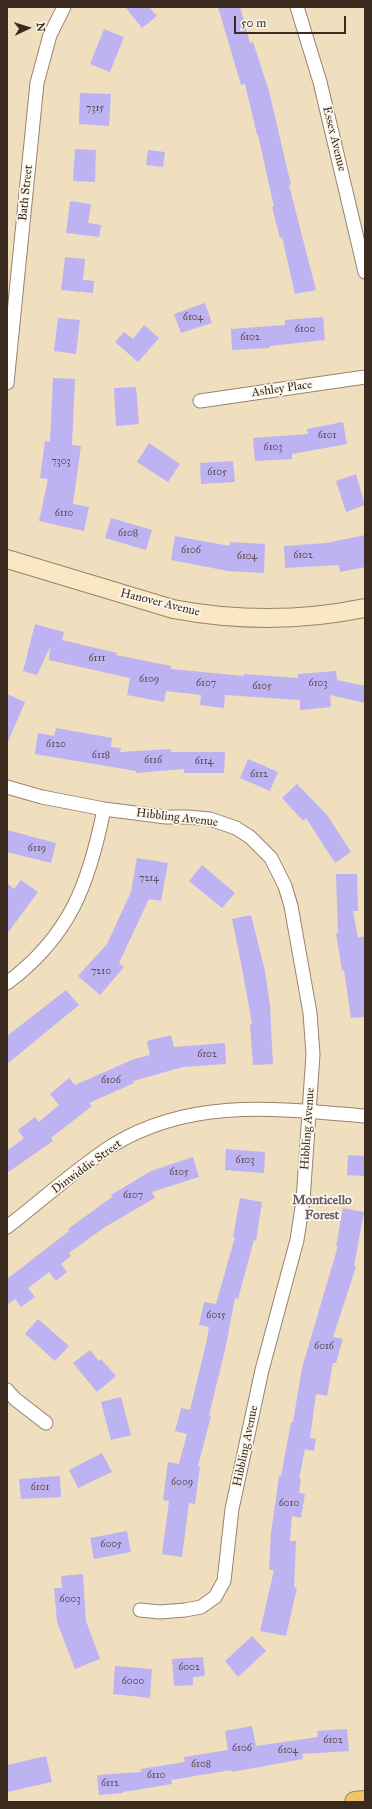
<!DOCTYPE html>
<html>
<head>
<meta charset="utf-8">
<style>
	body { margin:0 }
	#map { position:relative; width:372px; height:1809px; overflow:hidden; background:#efdfbf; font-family:"IM FELL Great Primer",serif }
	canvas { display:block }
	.frame { position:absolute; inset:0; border:8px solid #3b2a1e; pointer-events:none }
	.north { position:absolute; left:8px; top:8px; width:40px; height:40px; -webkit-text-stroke:3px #fbf7ec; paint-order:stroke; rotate:86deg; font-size:11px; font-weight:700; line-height:16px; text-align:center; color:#3b2a1e }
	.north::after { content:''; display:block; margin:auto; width:14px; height:18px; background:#3b2a1e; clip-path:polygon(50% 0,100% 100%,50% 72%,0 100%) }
	.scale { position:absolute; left:234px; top:16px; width:112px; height:18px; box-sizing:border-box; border:2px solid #3b2a1e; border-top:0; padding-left:5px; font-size:12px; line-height:14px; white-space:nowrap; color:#3b2a1e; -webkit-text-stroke:3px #fbf7ec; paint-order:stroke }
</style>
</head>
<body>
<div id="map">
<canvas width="372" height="1809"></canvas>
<div class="frame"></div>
<div class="north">N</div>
<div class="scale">50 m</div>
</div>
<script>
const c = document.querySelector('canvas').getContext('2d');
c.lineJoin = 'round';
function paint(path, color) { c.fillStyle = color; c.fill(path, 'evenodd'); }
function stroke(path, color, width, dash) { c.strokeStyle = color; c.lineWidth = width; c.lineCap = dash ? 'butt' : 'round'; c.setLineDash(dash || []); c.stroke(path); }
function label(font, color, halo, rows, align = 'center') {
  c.font = font + ' "IM FELL Great Primer",serif'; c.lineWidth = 3.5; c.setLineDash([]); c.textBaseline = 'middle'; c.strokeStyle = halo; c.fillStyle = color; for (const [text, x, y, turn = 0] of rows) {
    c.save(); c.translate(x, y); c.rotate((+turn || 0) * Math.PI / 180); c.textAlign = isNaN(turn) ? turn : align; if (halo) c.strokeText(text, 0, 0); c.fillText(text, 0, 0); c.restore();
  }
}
const building = new Path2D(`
	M125 7H149L157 16 142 28Z
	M218 7H240L250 43 253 42 269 91 291 185H289L316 290 295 294 282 237 280 238 272 207H274L258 135H257L245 84 241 85Z
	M104 29 124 37 110 72 90 64Z
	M80 93 111 94 109 126 79 124Z
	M75 149 96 150 95 182 73 181Z
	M148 150 165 152 163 167 146 165Z
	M70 201 91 204 88 223 101 225 99 237 66 233Z
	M65 257 85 259 83 280 94 281 93 293 61 290Z
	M205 303 212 323 181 333 174 314Z
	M323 317 325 340 270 346V348L232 350 231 329 285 325V320Z
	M58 318 80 320 76 354 54 351Z
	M144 325 159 338 138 362 115 342 124 332 133 339Z
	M53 378 75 379 72 445 81 446 73 504 89 507 84 531 39 521 48 479 40 478 45 441 50 442Z
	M136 387 139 424 116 426 114 388Z
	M343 422 347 444 292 454V459L255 461 253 438 308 434 307 429Z
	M149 443 180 464 168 482 137 462Z
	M233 461 235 482 201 484 200 463Z
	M356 474 365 505 346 512 336 481Z
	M111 518 152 530 146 550 105 538Z
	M365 535V567L340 572 339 565 285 568 284 546 326 543Z
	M175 536 230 546V542L265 544 264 573 228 571 171 560Z
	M35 624 64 632 62 640 117 653 116 655 171 666V669L244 676V674L298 678V674L336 671 337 680 365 686V703L330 695 331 707 300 710V700L225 695 224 708 200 705 201 695 166 691 164 702 127 695 130 678 49 660 50 647 37 675 23 671Z
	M7 694 25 702 7 744Z
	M56 728 112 738 111 747 121 748 120 752 171 749V752H225L224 773H184V769L136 773V771L35 754 38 733 54 736Z
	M248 759 278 772 270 791 240 778Z
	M297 784 327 815 351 852 335 863 306 818 303 821 282 798Z
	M7 830 56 843 51 863 7 852Z
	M137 858 168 863 161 901 149 899 119 963 124 967 100 995 78 976 107 944 131 892Z
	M202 865 235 893 222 908 189 881Z
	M336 874H357L358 911H353L358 938 365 936V1017L351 1018 344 970 342 971 336 933H338Z
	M21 880 38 892 7 934V883L14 889Z
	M251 915 265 971 270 1006 273 1064 253 1065 250 1024H252L242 968 232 919Z
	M66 990 79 1005 7 1064V1036Z
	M171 1035 174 1047 225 1043 226 1064 183 1067 133 1081 134 1083 89 1103 92 1106 51 1138 53 1141 7 1173V1151L24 1138 18 1130 35 1117 39 1122 59 1105 50 1094 69 1078 75 1085 134 1059 150 1055 147 1041Z
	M226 1149 265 1152 264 1173 225 1170Z
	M348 1155 365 1156V1176L347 1175Z
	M193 1157 199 1177 152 1192 155 1198 105 1227 69 1253 71 1256 61 1264 67 1272 56 1281 49 1272 28 1288 35 1297 21 1307 15 1299 7 1305V1279L69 1231 68 1229 112 1197 111 1195 151 1171Z
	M240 1198 262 1202 256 1241 254 1240 238 1299 235 1298 225 1350 209 1415 211 1416 198 1466 200 1467 195 1504 189 1503 182 1557 162 1554 169 1501 163 1500 168 1462 179 1464 187 1434 175 1431 181 1408 190 1410 206 1344 209 1327 199 1325 204 1302 216 1304 235 1237H233Z
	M343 1208 364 1212 354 1266 356 1267 333 1337 343 1339 336 1363H333L327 1396 316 1394 310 1438 316 1439 314 1451 305 1449 299 1479H301L299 1493 305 1494 301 1518 292 1516 290 1541H296L294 1587 297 1588 286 1636 260 1631 274 1570H269L271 1533 279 1476H281L291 1422H293L302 1368 338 1246H336Z
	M38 1319 69 1346 55 1361 25 1334Z
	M90 1350 99 1361 101 1359 116 1376 97 1392 73 1363Z
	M121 1397 131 1435 111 1440 101 1402Z
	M102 1453 112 1472 78 1488 69 1470Z
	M60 1476 61 1497 21 1499 19 1479Z
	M127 1531 131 1552 94 1559 90 1538Z
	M83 1574 86 1621 100 1659 75 1669 57 1622 54 1588H62L61 1576Z
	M252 1636 266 1651 238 1677 225 1661Z
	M203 1657 205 1676 193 1677V1685L174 1686 172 1659Z
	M115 1666 152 1669 150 1698 113 1694Z
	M252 1726 256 1746 318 1737 317 1731 347 1729 349 1751 302 1754 303 1759 232 1772 231 1770 171 1780 172 1784 123 1792V1793L99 1795 97 1775 141 1772V1769L185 1762 184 1757 228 1750 225 1731Z
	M46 1756 52 1782 7 1792V1765Z`);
const street = new Path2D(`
	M297 7 320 82 365 272
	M7 383 37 83 50 35 64 7
	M200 401 365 377
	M7 787 42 797 104 809 166 817H187L210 819 236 828 250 837 271 858 285 886 291 906 310 1013 313 1054 303 1201 297 1240 262 1370 232 1509 224 1581 215 1597 201 1607 185 1610 160 1612 140 1610
	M7 983C70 936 89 884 104 809
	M7 1227C42 1200 76 1169 113 1145 192 1097 278 1109 365 1116
	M7 1390 15 1399 46 1423`);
const secondary = new Path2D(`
	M7 559 173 609C236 621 302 621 365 608`);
const primary = new Path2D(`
	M355 1802 365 1801`);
const numberNames = [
	["7315",95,109],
	["6104",193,318],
	["6100",305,330],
	["6102",250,338],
	["6101",327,436],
	["6103",273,448],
	["7303",61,462],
	["6105",217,473],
	["6110",64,514],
	["6108",128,534],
	["6106",191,551],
	["6102",303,556],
	["6104",247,557],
	["6111",97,659],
	["6109",149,680],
	["6107",206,684],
	["6103",318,684],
	["6105",262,687],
	["6120",56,745],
	["6118",101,756],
	["6116",153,761],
	["6114",204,762],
	["6112",259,775],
	["6119",37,849],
	["7214",149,879],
	["7210",101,972],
	["6102",207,1055],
	["6106",111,1081],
	["6103",245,1161],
	["6105",179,1173],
	["6107",133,1196],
	["6015",216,1316],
	["6016",324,1347],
	["6009",182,1483],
	["6101",40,1488],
	["6010",289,1504],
	["6005",111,1545],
	["6003",70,1600],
	["6002",189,1668],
	["6000",133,1682],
	["6102",333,1741],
	["6106",242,1749],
	["6104",288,1751],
	["6108",201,1765],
	["6110",156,1776],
	["6112",110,1784]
];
const streetNames = [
	["Essex Avenue",334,139,76],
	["Bath Street",26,193,-84],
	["Ashley Place",282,389,-8],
	["Hanover Avenue",160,603,14],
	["Hibbling Avenue",177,818,7],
	["Hibbling Avenue",308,1129,-86],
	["Dinwiddie Street",87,1167,-36],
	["Hibbling Avenue",246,1446,-78]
];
const neighbourhoodNames = [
	["Monticello",322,1201],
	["Forest",322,1216]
];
paint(building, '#bdb2f2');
stroke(street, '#95846e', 15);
stroke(secondary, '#95846e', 20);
stroke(primary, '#95846e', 22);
stroke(street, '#fff', 13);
stroke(secondary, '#fae7c3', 18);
stroke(primary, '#f2c36a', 20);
label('10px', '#5c4c53', null, numberNames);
label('12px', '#3b2a1e', '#fbf7ec', streetNames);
label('bold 13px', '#685a68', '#fbf7ec', neighbourhoodNames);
</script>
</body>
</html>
